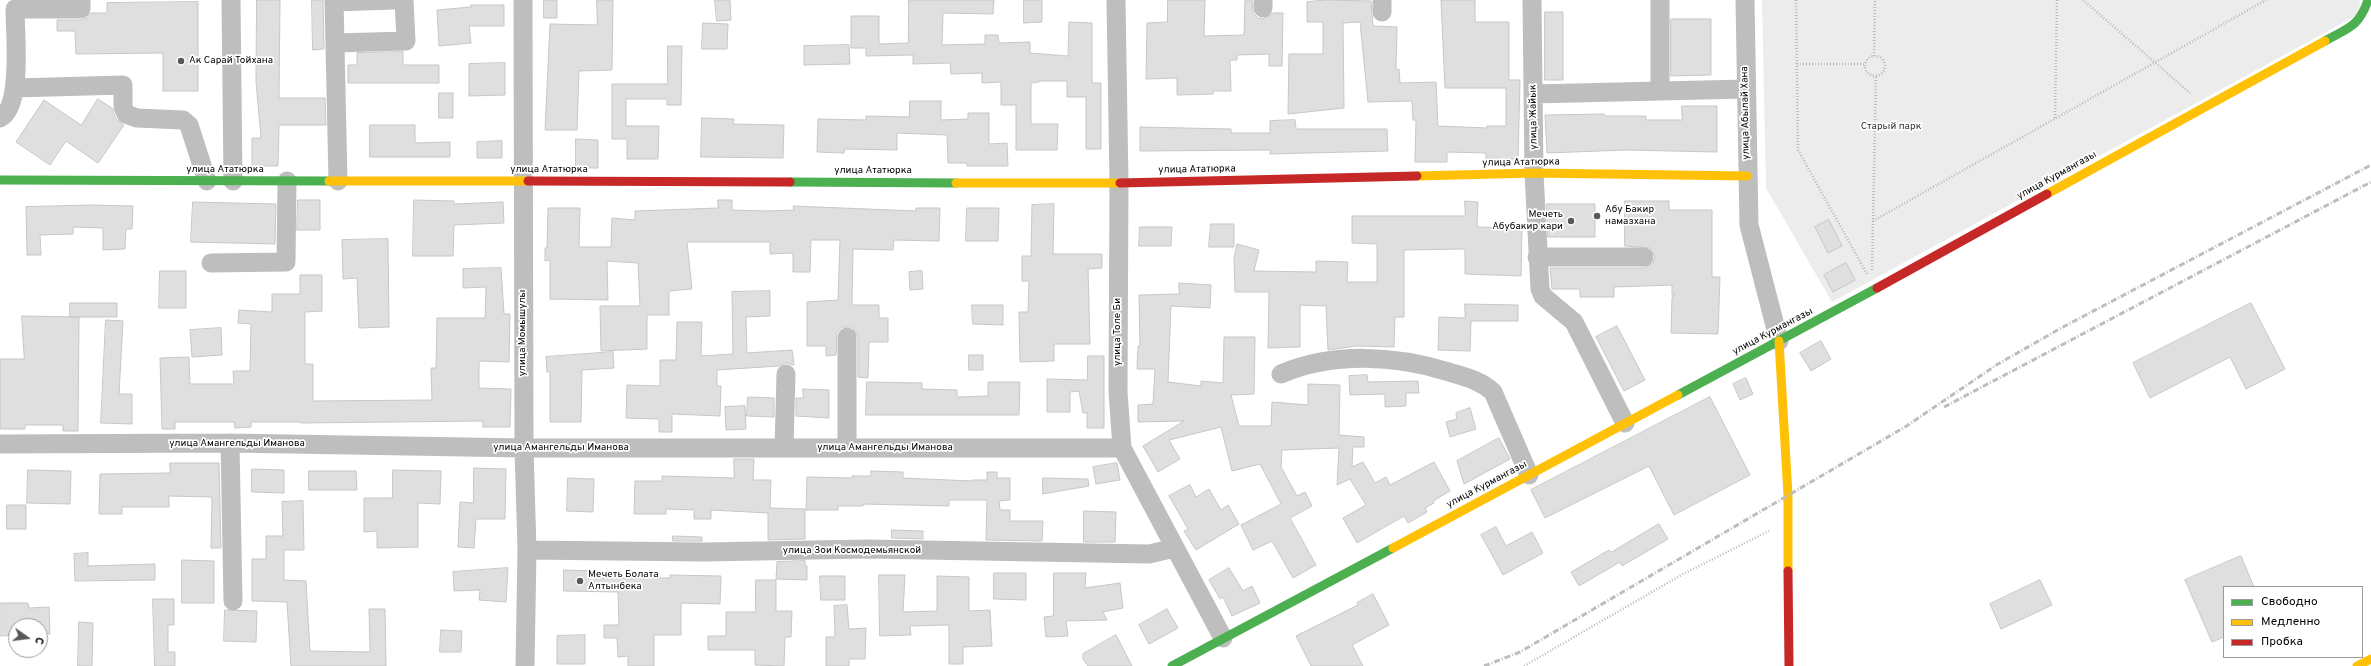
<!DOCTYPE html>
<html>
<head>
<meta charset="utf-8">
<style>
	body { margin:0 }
	#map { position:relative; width:2371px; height:666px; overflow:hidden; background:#fff; font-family:Overpass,sans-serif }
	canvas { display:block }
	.legend { position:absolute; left:2223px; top:586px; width:140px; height:72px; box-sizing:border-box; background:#fff; border:1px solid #999; margin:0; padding:5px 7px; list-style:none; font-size:12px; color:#000 }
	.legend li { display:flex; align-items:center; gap:8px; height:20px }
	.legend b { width:20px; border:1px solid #999 }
	.north { position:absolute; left:8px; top:618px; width:40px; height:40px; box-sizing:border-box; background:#fff; border:1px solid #999; border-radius:50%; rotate:104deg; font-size:11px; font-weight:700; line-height:16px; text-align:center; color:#000 }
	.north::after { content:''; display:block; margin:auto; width:14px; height:18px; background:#595959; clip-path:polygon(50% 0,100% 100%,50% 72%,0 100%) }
</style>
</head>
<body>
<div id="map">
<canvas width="2371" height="666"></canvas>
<ul class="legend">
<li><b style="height:5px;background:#4caf50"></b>Свободно</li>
<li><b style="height:5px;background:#ffc107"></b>Медленно</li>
<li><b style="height:5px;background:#c62828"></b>Пробка</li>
</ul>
<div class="north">С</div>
</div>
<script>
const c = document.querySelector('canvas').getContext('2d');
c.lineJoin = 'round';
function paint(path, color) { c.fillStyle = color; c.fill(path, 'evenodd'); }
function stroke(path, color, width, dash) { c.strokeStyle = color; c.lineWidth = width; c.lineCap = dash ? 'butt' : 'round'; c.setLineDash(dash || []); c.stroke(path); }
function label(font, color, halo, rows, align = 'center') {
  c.font = font + ' Overpass,sans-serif'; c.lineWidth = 3.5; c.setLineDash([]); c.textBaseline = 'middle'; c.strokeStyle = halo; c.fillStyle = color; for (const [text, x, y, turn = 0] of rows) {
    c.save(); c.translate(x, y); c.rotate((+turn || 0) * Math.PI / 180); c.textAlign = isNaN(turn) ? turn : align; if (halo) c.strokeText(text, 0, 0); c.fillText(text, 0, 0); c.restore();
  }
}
const green = new Path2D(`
	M1762 0H2360L2359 14 1832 302 1766 188Z`);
const building = new Path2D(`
	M257 0H280L279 98H325L326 125H279L278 166H252V138H261L256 81Z
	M312 0H323L324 49 313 50Z
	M544 0H557V18H544Z
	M597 0H613L612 70 579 71 577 130H545L550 24 597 25Z
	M715 0H730L731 20 717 21Z
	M909 0H994L993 14 943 13 942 45 985 44V35H998L999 43 1030 42V53L1068 56 1069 22 1092 23V83H1101V149H1086V97H1067V81H1039V82L1031 83V124H1058L1057 150H1016V105H1001V82L982 83V73L951 74 950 63 913 64V55L866 56V48H851V16H879V44L908 43Z
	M1024 0H1042V22L1024 23Z
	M1168 0H1205L1204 36 1244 35 1245 0H1252L1253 13 1258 18 1263 19 1273 13H1283L1282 66H1269V54L1237 55V60H1230L1231 91H1213V94L1177 95V78L1146 79 1147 23 1167 22Z
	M1327 0 1371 1 1373 26 1397 27 1396 70 1399 69 1400 83 1436 82 1438 126 1487 128V126H1506V88H1445L1441 0H1475V22H1509V80H1520L1518 159H1486V153L1447 152V162H1415L1416 120H1413L1412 101 1368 102 1360 22 1343 23 1344 108 1288 114 1289 54H1323V22H1307V2Z
	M198 2V91H163V53L76 54 75 31H57V20H81L87 18 91 13H107V3Z
	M471 5H504V26H469L471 43 439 46 437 10 471 7Z
	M1545 12H1563V80H1545Z
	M1671 19H1711V75L1671 76Z
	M703 23 728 24 727 49H702Z
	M849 45 850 64 804 65V46Z
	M668 46H682L681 105H667V99H626V126H659L658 159H627V139H612V84H667Z
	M403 52V65H439V83H348V65H357V53Z
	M505 63V95L469 96V64Z
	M439 93H453V118H439Z
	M98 99 112 108 116 119 124 125 98 163 66 141 50 165 16 142 44 100 81 125Z
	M910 101H941V120L968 119V113H989V144L1007 143 1008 166H967V163H948L947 135 897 133V150L845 149 844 153 817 152 818 119 866 120V116L909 117Z
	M1682 106H1717V152L1626 150 1547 153 1545 115 1604 114 1605 116H1646V120H1682Z
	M702 118 734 119 733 124 784 125 783 158 701 157Z
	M1295 120 1296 129H1387L1388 151 1270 154V150L1140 151V127L1231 129V133H1270V121Z
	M370 125H415V143L450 142V157H370Z
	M576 139 598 140V168H576Z
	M502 141V158H477V142Z
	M298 200H320V230H297Z
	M414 200 454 201V204L503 202 504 223 454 225 453 256H413Z
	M718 200H732V210L767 211 794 210 793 206 916 211V208H940L939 241 894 240 893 250 853 249 852 305H879V318H888V342H869L868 378 858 377V337L852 327H842L837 332 836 355 826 356V346H807V302L838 300 840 240H811L810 272H793V253L770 254V242H687L692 289 669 291V315H647V349L601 351 600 306H640L638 263 607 261 608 300 550 299V260L545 261V248H547L548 208H580L579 247H611L612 218 635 220V211L718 208Z
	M1465 201 1478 202 1477 227 1522 228 1521 276 1465 274V249L1404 250V317H1395L1394 347 1356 346 1328 350 1326 306 1300 305V347L1268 348 1269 292H1235L1234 259 1237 244 1259 250 1254 271 1316 272V261L1348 262 1347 282H1377V244L1352 243V216H1465Z
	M1625 201H1669V210H1712V277H1720L1718 334 1671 333 1672 297 1675 295H1672V285L1614 287V297H1580V289H1552L1550 268H1644L1653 263 1655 257 1650 248 1625 246Z
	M193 202 276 204 275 244 191 242Z
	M1054 204 1053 254H1102V268L1088 269 1090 344H1054V361L1020 362 1019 312H1028L1029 281H1022V256H1031L1032 205Z
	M1547 204H1595V237H1548Z
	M91 205 133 206 132 229H126L125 249 103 250V228L73 227V234L40 235 41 255H27L26 207Z
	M967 208H999L998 241H966Z
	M1829 220 1842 246 1828 253 1815 227Z
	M1211 224H1234V247H1209Z
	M1140 227H1172L1171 246H1139Z
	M388 239 389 327 359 328 357 278 343 279 342 240Z
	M1846 263 1855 280 1833 292 1824 275Z
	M501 268 504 314H510L509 362 479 361V388L511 389 510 427H483V421L301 423V422H251V427L235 428 234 422H175V429H162L160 358 189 357 190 384H234L233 371H250L251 324 238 323 239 310 272 312V294H300V275H322V311L305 312V364H313V401L432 400 431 368H436L437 318H485L486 287 463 288V269Z
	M160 271H186V308H159Z
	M922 271 923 289 910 290 909 272Z
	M1179 283 1211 285 1210 308 1171 306 1168 382 1201 386V381L1223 383 1224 337H1255L1254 394 1231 395 1239 426H1271L1272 402 1308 405V384L1340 385 1339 435 1364 437V447H1353L1352 467 1363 462 1375 483 1386 477 1390 485 1434 462 1450 491 1433 501 1434 503 1425 508 1427 512 1408 523 1404 516 1357 543 1343 518 1366 505 1350 479 1337 485 1339 448 1282 450 1281 467 1297 496 1305 492 1312 506 1290 518 1316 565 1293 578 1272 541 1253 550 1241 525 1281 504 1260 464 1232 471 1221 427 1169 440 1180 459 1158 472 1143 446 1184 421 1138 422V405L1153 404 1155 369H1137L1138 346H1140L1139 295 1179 294Z
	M770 291V316L746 317 747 353 792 350 794 365 786 363 779 366 717 370V386H721L720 416 672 414V432H659V419L626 418 627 385 660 386V360H676L677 322H702L701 356 733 354 732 292Z
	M70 303H117V317H70Z
	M2251 303 2285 369 2246 389 2230 357 2150 398 2133 363Z
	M1465 304 1518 305V321H1471L1470 351 1438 350 1439 317 1465 318Z
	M972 305H1003V325L973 324Z
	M22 316 79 317 78 431H63V425H25V429H0V359H24Z
	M106 320 123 321 119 394H132V424L101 423Z
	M1617 326 1645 380 1624 391 1596 337Z
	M221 328 222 355 192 357 190 330Z
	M1821 341 1831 359 1811 371 1800 353Z
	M613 352 614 368 582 370 581 422H550V372H547L546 357Z
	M969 355H983V370H969Z
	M1088 356H1104V428H1087V413H1083L1079 391 1070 392V412H1047V379L1087 380Z
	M1367 375 1368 382 1418 381 1419 393H1406V406L1385 407V394L1350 395 1349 376Z
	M1746 378 1753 394 1740 400 1733 384Z
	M867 382 922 383V389L957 390V397L988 396V382H1020L1019 415H866Z
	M803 389 829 390V418L796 416V398H803Z
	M748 397 774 398V417L747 416Z
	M1710 397 1750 475 1674 515 1649 466 1545 518 1531 490Z
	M745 406 746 429 726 430 725 407Z
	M1470 408 1476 429 1450 437 1446 422 1457 419 1456 413Z
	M1499 438 1510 459 1464 484 1457 461Z
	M734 459H754L753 480H771L770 508 805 509V539L768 540V513L711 510V519H694V510L666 509V514H634L635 481H662V476L734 478Z
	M170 463H219L221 548H211L212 497 169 496V507H122V514H99L100 474 170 473Z
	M1117 463 1120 480 1096 484 1093 467Z
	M474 468 506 469 505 519H476L474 548 458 547 460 502 473 503Z
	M252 469 284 470V493L252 492Z
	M28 470 71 471 70 504 27 503Z
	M393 470 441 471 440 504 418 503V547L377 548V531L364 532V498H392Z
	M309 471H356L357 490H309Z
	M871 471 903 472V478L972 481V480H987V472H997V478H1010V500L999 501 1000 510H1010V521H1043L1042 541 986 540 987 500H949V506L863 504V506H838V510H806L807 477 852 478V476H871Z
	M568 478 594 479 593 512 567 511Z
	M1043 478 1088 479 1089 486 1043 494Z
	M1190 485 1196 497 1209 489 1221 510 1228 505 1239 524 1196 550 1184 531 1188 529 1169 496Z
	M303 501 304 550H284V580L306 581 310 651 370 652 369 609H385L386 666H291L287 602 252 601V559H266V536H283L282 502Z
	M7 505H26V529H7Z
	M1084 511 1116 512 1115 542H1084Z
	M1659 524 1668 539 1622 566 1620 562 1579 586 1571 572 1609 550 1611 552Z
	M1496 527 1506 546 1532 532 1543 553 1503 575 1481 535Z
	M892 530 923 531V539L892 538Z
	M673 536 702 537V541H673Z
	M88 553V566L155 564V580L75 581 74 554Z
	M2241 556 2254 587H2224V637L2212 642 2185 580Z
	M182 560 214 561V603H182Z
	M805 561V566H807V580L776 579 777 562Z
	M508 568 506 602 479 600 480 590 454 591 453 572Z
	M1229 568 1243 591 1252 586 1260 603 1232 616 1223 597 1220 599 1209 580Z
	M564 570 596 571V578H670V575L721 576 720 604 681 603V635H654V666H628V656L618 657 617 638H604V625H619L618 592 564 591Z
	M994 573H1026V600L994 599Z
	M1054 573H1086L1085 588 1120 583 1123 608 1103 612 1107 620 1066 621 1068 636 1046 637 1044 617 1053 616Z
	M879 575H905L903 612 937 611V576L969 577V611L990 610 992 646 963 647V664H949V625L910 626 911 635 880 636Z
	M820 576H845V600H821Z
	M756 580H776V611H792L791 637H785L784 666 755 665V650H708V636H726V612H755Z
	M2040 580 2052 605 2001 629 1990 604Z
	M1373 594 1389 625 1352 645 1363 666H1311L1296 636 1358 605 1357 603Z
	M153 599H174V625H168V652H175V666H155Z
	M0 603H28L29 608 49 607 50 634H40V626H16V635L0 636Z
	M847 605 849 629 866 628 865 659H849V666H826V637H835L834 606Z
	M1167 609 1178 628 1149 644 1139 625Z
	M225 610 257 611 256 642 224 641Z
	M79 622 93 623 92 666H78Z
	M441 630 462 631 461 652H440Z
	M585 635V664H557V636Z
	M1116 635 1132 666H1088L1083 659V654Z`);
const path = new Path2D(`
	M1796 0 1798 150 1867 274
	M2083 0 2190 93
	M1874 56 1875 0
	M1865 66a10 10 0 1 1 20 0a10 10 0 1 1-20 0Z
	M1797 64H1865
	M2055 118 2057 0
	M1873 221 2266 0
	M1872 270 1876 76
	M1524 666 1683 574 1769 531`);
const street = new Path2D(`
	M231 0 233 181
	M334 0 338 181
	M523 0 524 448 527 550 525 666
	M1116 0 1119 183 1118 392 1122 448 1223 638
	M1382 0V12
	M1532 0 1534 173 1540 289 1543 296 1574 322 1625 423
	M1660 0V91
	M1745 0 1749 225 1779 341
	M334 2 393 0
	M1263 8V0
	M335 43 406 41 404 0
	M15 88 123 85V107L126 114 137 118 183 120 189 125 207 181
	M1533 94 1746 89
	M0 118C23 107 15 33 15 9H81V0
	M1537 257H1644
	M211 263 286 262 287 181
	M1281 374C1333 352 1395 355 1449 372 1465 377 1480 380 1493 392L1529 475
	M230 443 233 601
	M0 444 230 443 524 448H1122
	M784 448 786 374
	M847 448V337
	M527 550 705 552 867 549 1149 554 1175 548`);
const fast = new Path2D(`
	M2325 41C2348 28 2359 27 2368 0
	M0 180 329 181
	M790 182 956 183
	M1678 395 1877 288
	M1172 666 1393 548`);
const slow = new Path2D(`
	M1417 176 1534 173 1747 176
	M329 181H528
	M956 183H1120
	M2047 194 2325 41
	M1779 341 1788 495V571
	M1393 548 1678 395
	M2357 666 2371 659`);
const jam = new Path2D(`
	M528 181 790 182
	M1120 183 1417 176
	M1877 288 2047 194
	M1788 571 1789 666`);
const rail = new Path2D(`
	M1944 407 2371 182
	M1484 666 1520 652 1905 427 1998 364 2063 327 2371 165`);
const markers = [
	[181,61,4,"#595959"],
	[1597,216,4,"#595959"],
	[1571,221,4,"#595959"],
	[580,581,4,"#595959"]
];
const poiNames = [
	["Ак Сарай Тойхана",189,61],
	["Абу Бакир",1605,210],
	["намазхана",1605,222],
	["Мечеть",1563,215,"right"],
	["Абубакир кари",1563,227,"right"],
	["Мечеть Болата",588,575],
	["Алтынбека",588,587]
];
const streetNames = [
	["улица Абылай Хана",1746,113,-91],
	["улица Жайык",1534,117,-91],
	["улица Ататюрка",1521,163,-1],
	["улица Ататюрка",225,170],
	["улица Ататюрка",549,170],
	["улица Ататюрка",1197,170,-1],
	["улица Ататюрка",873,171],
	["улица Курмангазы",2057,176,-29],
	["улица Толе Би",1118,332,-90],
	["улица Курмангазы",1773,332,-28],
	["улица Момышулы",523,333,-90],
	["улица Амангельды Иманова",237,444],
	["улица Амангельды Иманова",561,448],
	["улица Амангельды Иманова",885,448],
	["улица Курмангазы",1487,485,-28],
	["улица Зои Космодемьянской",852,551]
];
const parkNames = [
	["Старый парк",1891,127]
];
paint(green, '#ececec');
paint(building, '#dfdfdf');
stroke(building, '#c7c7c7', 1);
stroke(path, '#b9b9b9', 2.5, [1, 2]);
stroke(street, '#bebebe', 19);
stroke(fast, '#4caf50', 9);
stroke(slow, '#ffc107', 9);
stroke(jam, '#c62828', 9);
stroke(rail, '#bebebe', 3, [6, 2, 1, 2]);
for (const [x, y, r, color] of markers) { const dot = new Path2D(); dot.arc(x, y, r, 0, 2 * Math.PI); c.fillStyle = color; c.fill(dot); stroke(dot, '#fff', 1.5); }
label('10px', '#000', '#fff', poiNames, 'left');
label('10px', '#000', '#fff', streetNames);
label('10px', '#333', '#fff', parkNames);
</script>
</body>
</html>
